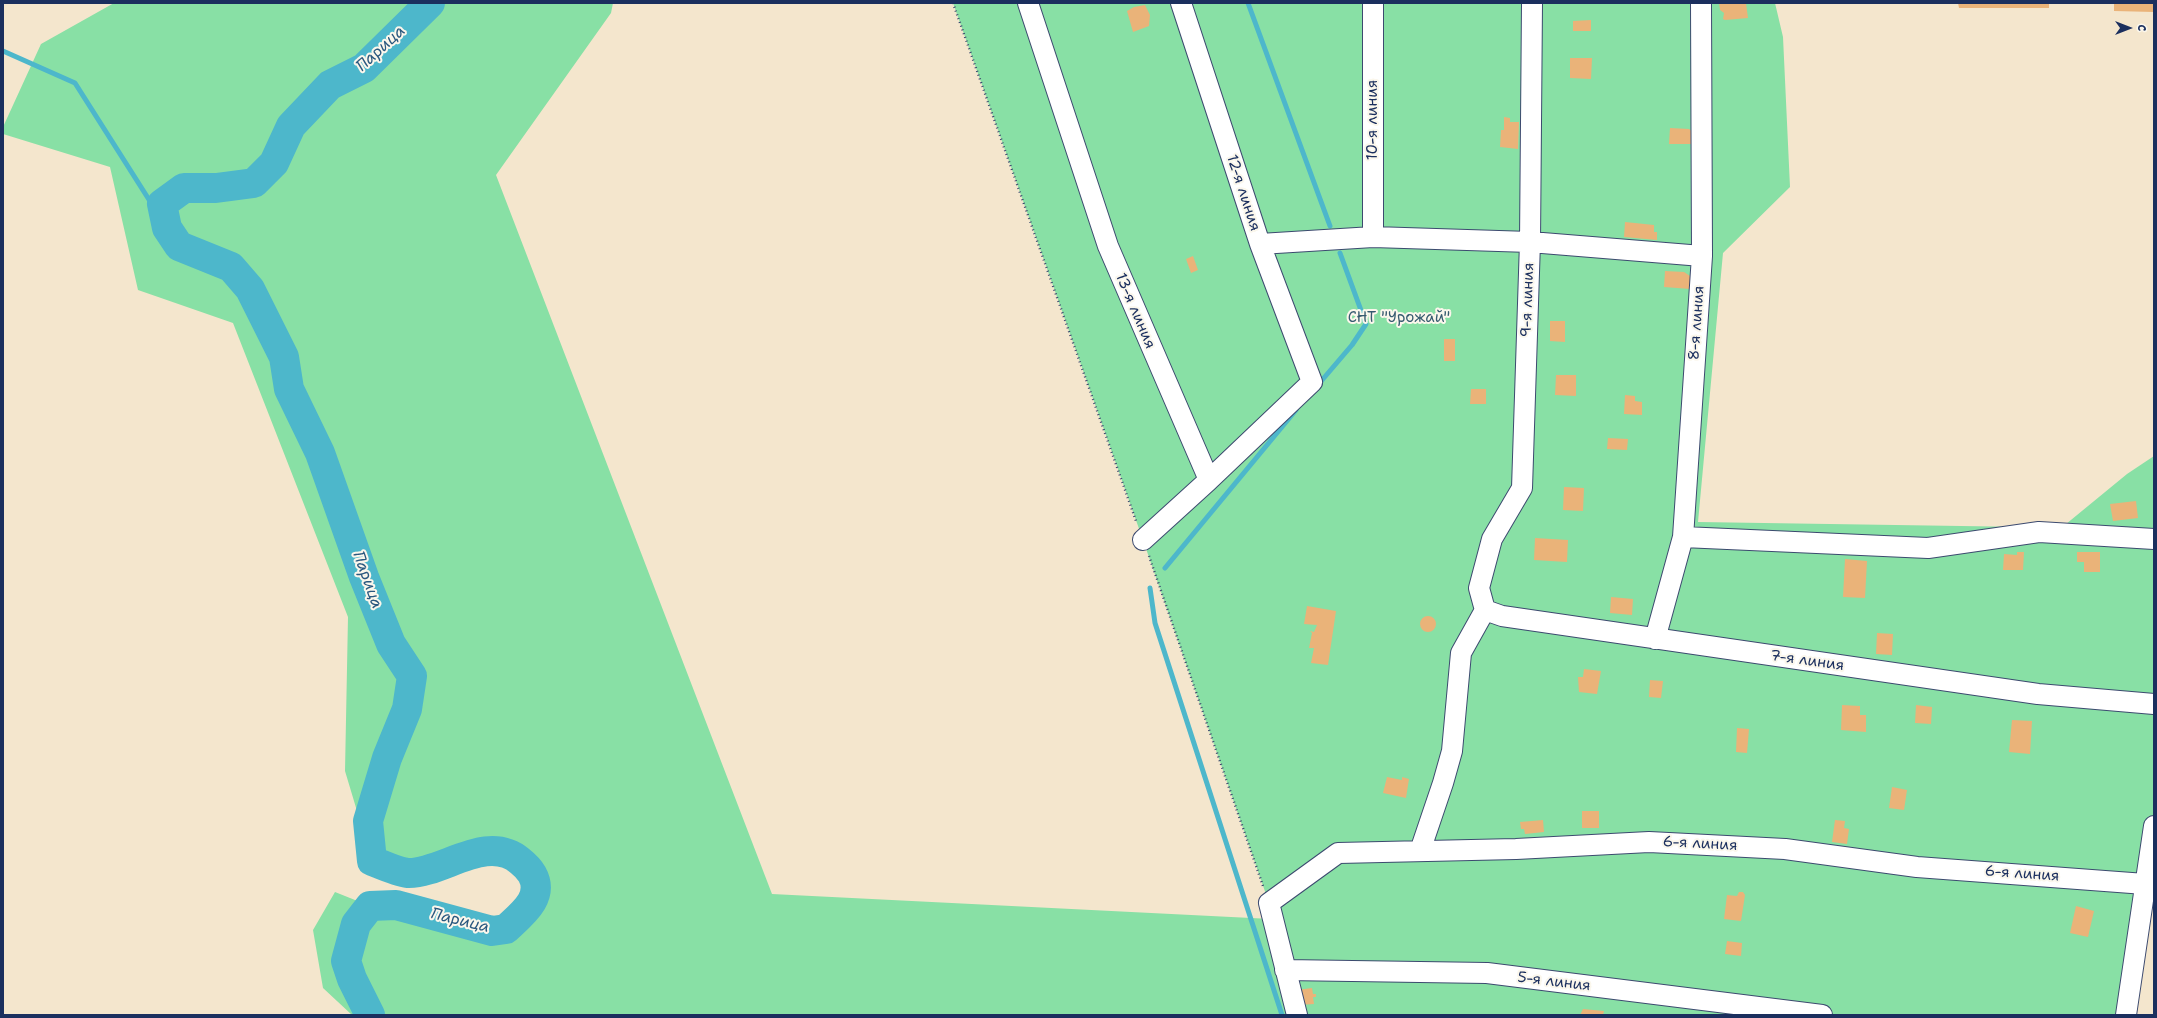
<!DOCTYPE html>
<html>
<head>
<meta charset="utf-8">
<style>
	body { margin:0 }
	#map { position:relative; width:2157px; height:1018px; overflow:hidden; background:#f4e6cd; font-family:"Shantell Sans",sans-serif }
	canvas { display:block }
	.frame { position:absolute; inset:0; border:4px solid #1b2f5e; pointer-events:none }
	.north { position:absolute; left:2109px; top:8px; width:40px; height:40px; -webkit-text-stroke:3px #fbf7ec; paint-order:stroke; rotate:90deg; font-size:11px; font-weight:700; line-height:16px; text-align:center; color:#1b2f5e }
	.north::after { content:''; display:block; margin:auto; width:14px; height:18px; background:#1b2f5e; clip-path:polygon(50% 0,100% 100%,50% 72%,0 100%) }
</style>
</head>
<body>
<div id="map">
<canvas width="2157" height="1018"></canvas>
<div class="frame"></div>
<div class="north">С</div>
</div>
<script>
const c = document.querySelector('canvas').getContext('2d');
c.lineJoin = 'round';
function paint(path, color) { c.fillStyle = color; c.fill(path, 'evenodd'); }
function stroke(path, color, width, dash) { c.strokeStyle = color; c.lineWidth = width; c.lineCap = dash ? 'butt' : 'round'; c.setLineDash(dash || []); c.stroke(path); }
function label(font, color, halo, rows, align = 'center') {
  c.font = font + ' "Shantell Sans",sans-serif'; c.lineWidth = 4; c.setLineDash([]); c.textBaseline = 'middle'; c.strokeStyle = halo; c.fillStyle = color; for (const [text, x, y, turn = 0] of rows) {
    c.save(); c.translate(x, y); c.rotate((+turn || 0) * Math.PI / 180); c.textAlign = isNaN(turn) ? turn : align; if (halo) c.strokeText(text, 0, 0); c.fillText(text, 0, 0); c.restore();
  }
}
const green = new Path2D(`
	M114 3H613L611 13 496 175 772 894 1271 919 1269 903 1143 540 953 3H1775L1783 37 1790 187 1723 253 1698 522 2027 527 2060 529 2127 474 2154 456V826L2126 1015H352L323 988 313 930 335 892 370 906 396 905 492 931 507 929C522 914 545 897 532 874 529 869 525 865 520 861 487 833 443 873 409 873 400 873 381 864 372 861L345 771 348 617 233 323 138 290 110 167 3 134V127L41 44Z`);
const stream = new Path2D(`
	M1248 3 1330 226
	M3 51 75 83 167 228
	M1317 386 1352 345 1366 324 1340 253
	M1165 568 1296 410
	M1150 588 1155 623 1282 1015`);
const river = new Path2D(`
	M370 1015 352 979 346 961 356 924 370 906 396 905 492 931 506 929C522 914 545 897 532 874 529 869 525 865 520 861 487 833 443 873 409 873 400 873 381 864 372 861L368 821 387 758 407 709 412 676 391 644 364 577 320 453 289 389 284 357 250 289 231 267 179 246 167 228 162 204 184 188H216L254 183 274 163 291 126 330 85 364 68 430 3`);
const building = new Path2D(`
	M1719 3H1746L1748 18 1725 20 1723 19 1724 13 1720 10Z
	M1958 3H2049V8H1959Z
	M2114 3H2154V12L2114 11Z
	M1145 5 1150 15 1149 26 1133 32 1127 11 1134 7Z
	M1591 20V31H1573V21Z
	M1570 58H1592L1591 79 1570 78Z
	M1504 117 1510 118V122H1519L1518 149 1500 147 1501 130H1504Z
	M1670 128 1689 129 1693 132V144H1669Z
	M1625 222 1654 225V232H1657V240L1624 237Z
	M1193 256 1198 270 1191 273 1186 259Z
	M1665 271 1684 272 1690 276V289L1664 287Z
	M1550 321H1565V342L1550 341Z
	M1444 339H1455V361H1444Z
	M1556 375H1576V396L1555 395Z
	M1471 389H1486V404H1470Z
	M1625 395 1635 396V401L1642 402V415L1624 414Z
	M1608 438 1628 439 1627 450 1607 449Z
	M1564 487 1584 488 1583 511 1563 510Z
	M2136 501 2138 518 2113 521 2110 504Z
	M1535 538 1568 540 1567 562 1534 560Z
	M2017 552H2024L2023 570H2003L2004 554 2017 555Z
	M2077 552H2100V572H2084V562H2077Z
	M1845 559 1867 561 1865 598 1843 597Z
	M1611 597 1633 599 1632 615 1610 613Z
	M1307 606 1336 611 1328 665 1311 663 1314 648H1309L1312 633 1310 631 1314 632 1317 625 1304 624Z
	M1420 624a8 8 0 1 1 16 0a8 8 0 1 1-16 0Z
	M1877 633 1893 634 1892 655 1876 654Z
	M1584 669 1601 671 1597 694 1579 692 1578 677H1583Z
	M1650 680 1663 681 1661 698 1649 697Z
	M1842 705 1860 706V715H1866V732L1841 730Z
	M1916 705 1932 707 1931 724 1915 723Z
	M2012 720 2032 721 2030 754 2009 752Z
	M1737 728 1749 729 1747 753 1736 752Z
	M1387 777 1402 780V777L1409 779 1406 798 1383 793Z
	M1892 787 1907 790 1904 810 1889 808Z
	M1582 811H1599V828H1582Z
	M1543 820 1544 832 1525 834 1524 829H1521L1520 822Z
	M1835 820 1845 821 1844 828 1849 829 1847 844 1832 842Z
	M1739 892H1743L1745 895 1741 921 1724 919 1727 895 1737 896Z
	M2076 906 2094 911 2088 937 2070 933Z
	M1727 941 1742 943 1741 956 1725 954Z
	M1312 988 1313 994H1316V997H1313L1314 1004 1299 1005 1297 990Z
	M1583 1009 1604 1011 1603 1015H1580Z`);
const path = new Path2D(`
	M953 3 1136 521
	M1149 556 1263 886`);
const minor = new Path2D(`
	M1028 3 1108 246 1209 480 1312 382 1260 244 1181 3
	M1373 3V237
	M1532 3 1530 242 1522 488 1492 539 1479 588 1485 610 1502 616 2038 694 2154 704
	M1260 244 1373 237 1530 242 1702 256
	M1683 537 1928 548 2039 532 2154 539
	M1143 540 1209 480
	M1655 639 1683 537 1702 256 1701 3
	M1420 851 1443 783 1452 751 1461 653 1485 610
	M1285 970 1487 973 1822 1015
	M1297 1015 1269 903 1338 853 1516 849 1649 842 1785 849 1917 867 2145 884
	M2126 1015 2154 826`);
const streetNames = [
	["10-я линия",1373,120,-90],
	["12-я линия",1243,193,72],
	["9-я линия",1528,300,-88],
	["13-я линия",1135,311,67],
	["8-я линия",1697,323,-86],
	["7-я линия",1807,661,8],
	["6-я линия",1700,844,3],
	["6-я линия",2022,874,4],
	["5-я линия",1554,982,7]
];
const parkNames = [
	["СНТ \"Урожай\"",1399,318]
];
const waterNames = [
	["Парица",381,49,-42],
	["Парица",367,580,70],
	["Парица",460,921,14]
];
paint(green, '#88e0a5');
stroke(stream, '#4db7cb', 5);
stroke(river, '#4db7cb', 30);
paint(building, '#eab379');
stroke(minor, '#3c4a6f', 22);
stroke(path, '#3c4a6f', 2.5, [1, 3]);
stroke(minor, '#fff', 20);
label('15px', '#1b2f5e', '#fbf7ec', streetNames);
label('15px', '#365b70', '#fbf7ec', parkNames);
label('italic 16px', '#2a587f', '#fbf7ec', waterNames);
</script>
</body>
</html>
